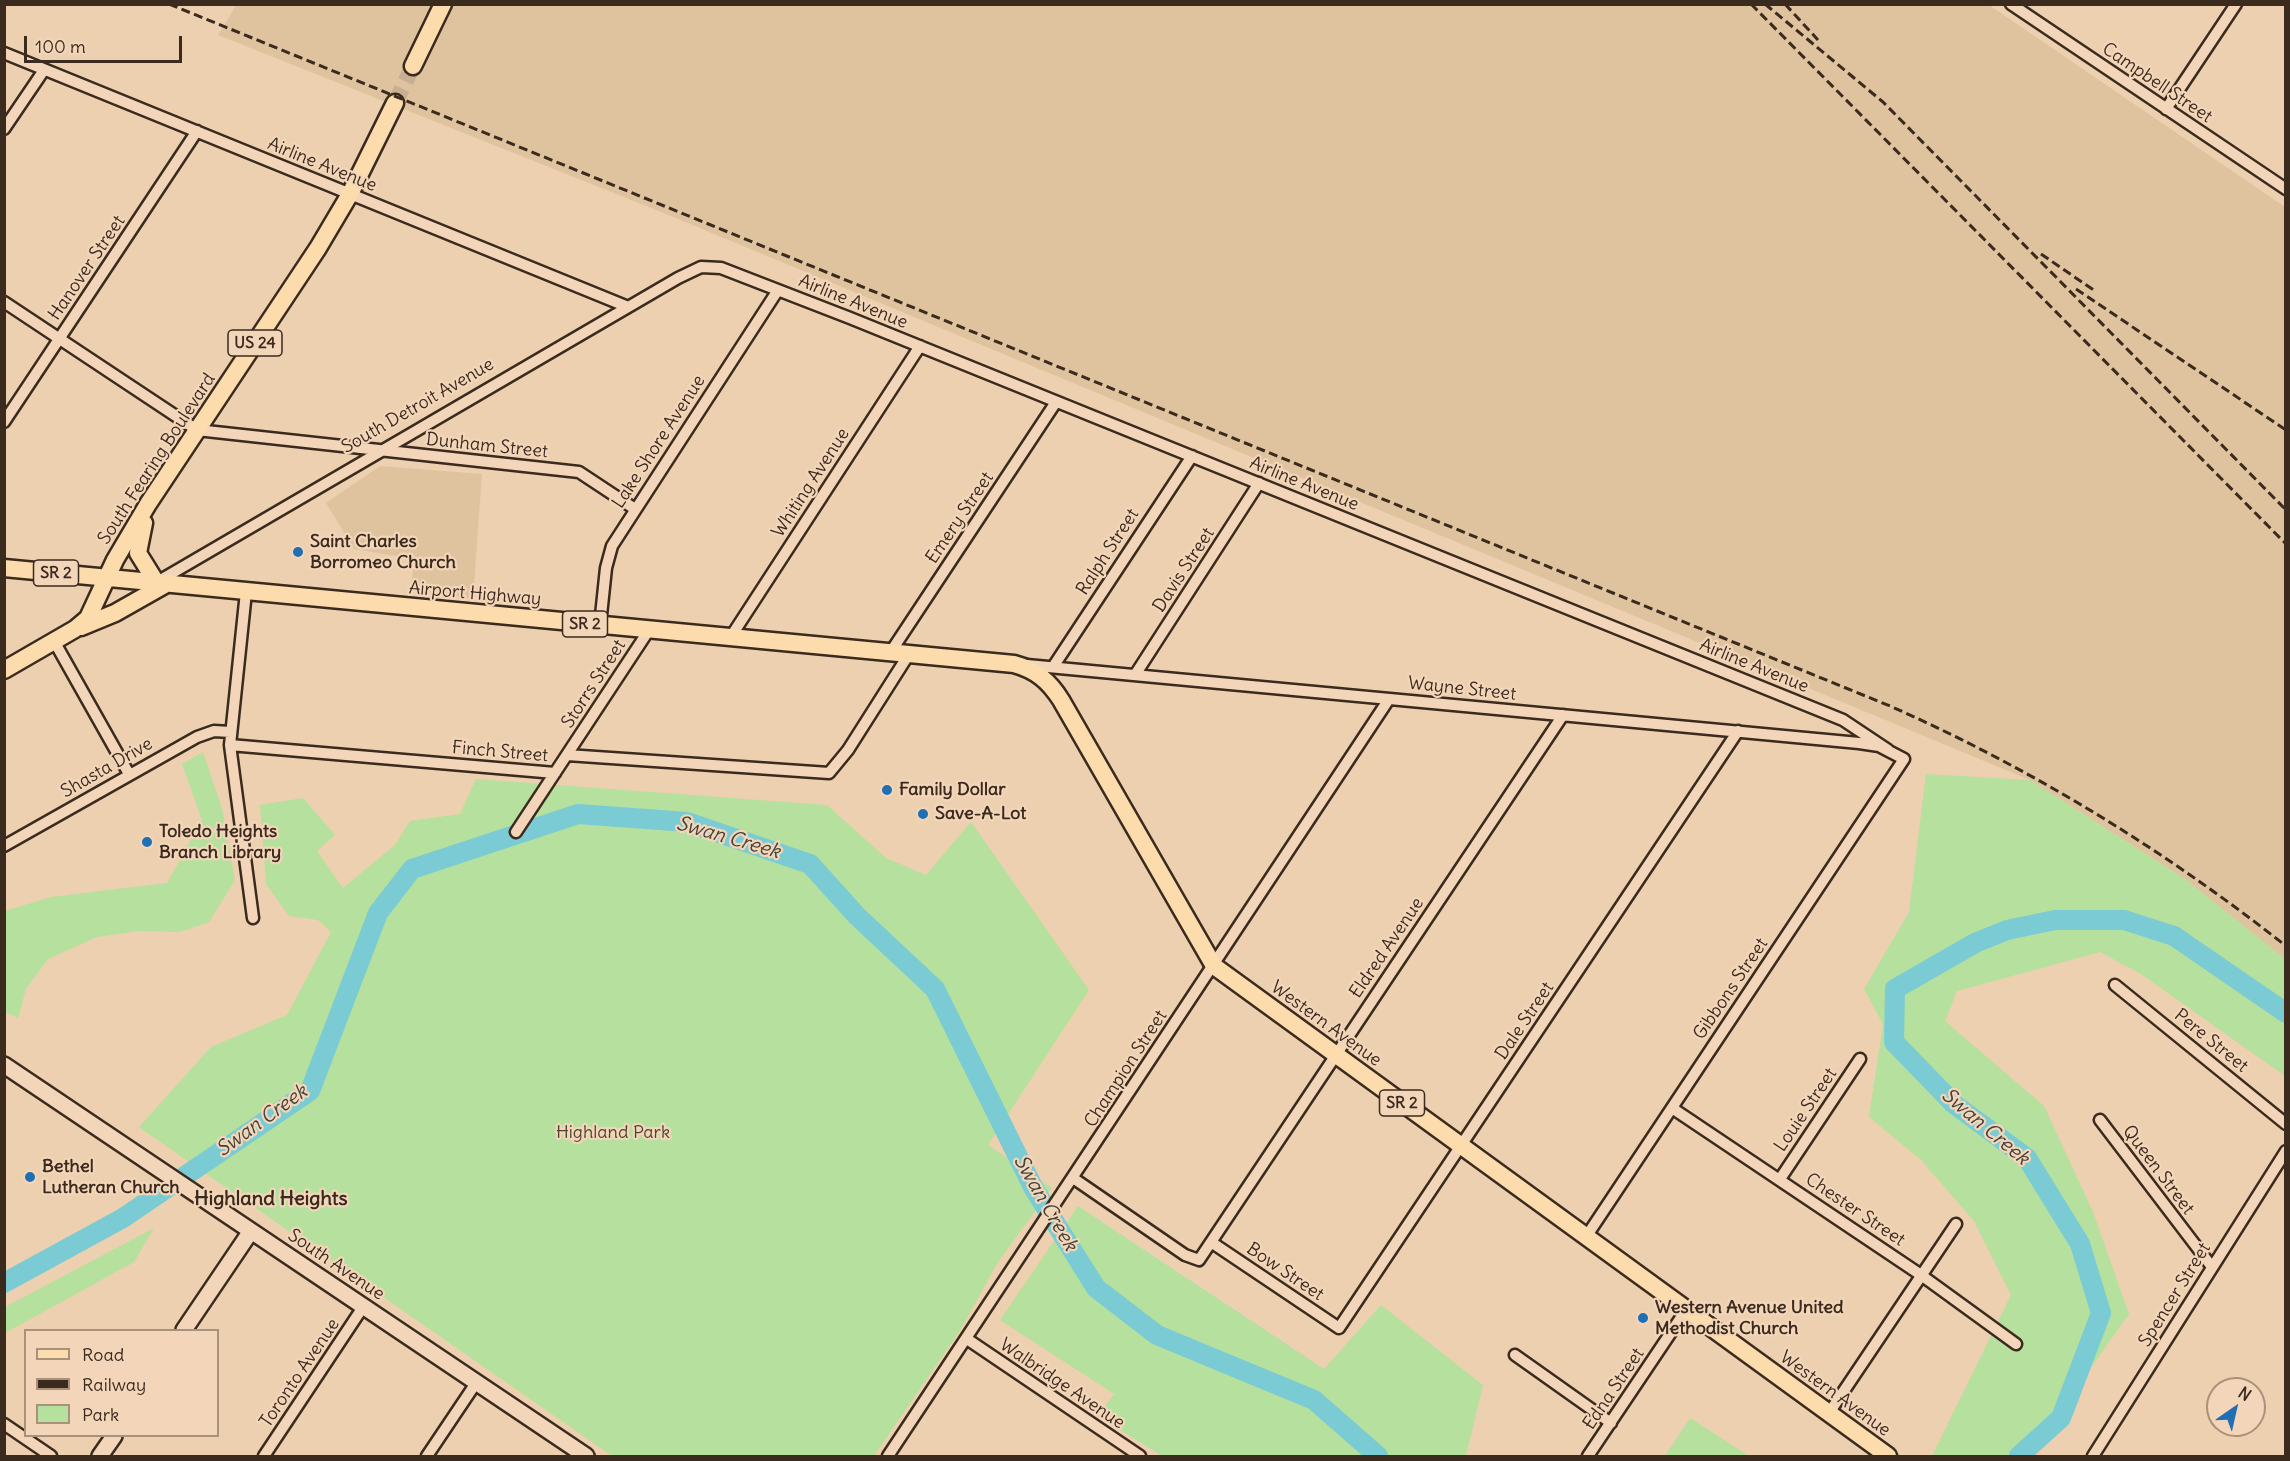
<!DOCTYPE html>
<html>
<head>
<meta charset="utf-8">
<style>
	body { margin:0 }
	#map { position:relative; width:2290px; height:1461px; overflow:hidden; background:#edd0af; font-family:Delius,sans-serif }
	canvas { display:block }
	.frame { position:absolute; inset:0; border:6px solid #3b2a1e; pointer-events:none }
	.legend { position:absolute; left:24px; top:1329px; width:195px; height:108px; box-sizing:border-box; background:#f3d6b9; border:2px solid #a9917b; margin:0; padding:8px 10px; list-style:none; font-size:18px; color:#3b2a1e }
	.legend li { display:flex; align-items:center; gap:12px; height:30px }
	.legend b { width:30px; border:2px solid #a9917b }
	.north { position:absolute; left:2206px; top:1377px; width:60px; height:60px; box-sizing:border-box; background:#f3d6b9; border:2px solid #a9917b; border-radius:50%; rotate:34deg; font-size:16px; font-weight:700; line-height:24px; text-align:center; color:#3b2a1e }
	.north::after { content:''; display:block; margin:auto; width:21px; height:27px; background:#1f6fb2; clip-path:polygon(50% 0,100% 100%,50% 72%,0 100%) }
	.scale { position:absolute; left:24px; top:36px; width:158px; height:27px; box-sizing:border-box; border:3px solid #3b2a1e; border-top:0; padding-left:8px; font-size:18px; line-height:21px; white-space:nowrap; color:#3b2a1e; -webkit-text-stroke:4px #f3d6b9; paint-order:stroke }
</style>
</head>
<body>
<div id="map">
<canvas width="2290" height="1461"></canvas>
<div class="frame"></div>
<ul class="legend">
<li><b style="height:8px;background:#fcdcac"></b>Road</li>
<li><b style="height:8px;background:#3b2a1e"></b>Railway</li>
<li><b style="height:16px;background:#b5e09d"></b>Park</li>
</ul>
<div class="north">N</div>
<div class="scale">100 m</div>
</div>
<script>
const c = document.querySelector('canvas').getContext('2d');
c.lineJoin = 'round';
function paint(path, color) { c.fillStyle = color; c.fill(path, 'evenodd'); }
function stroke(path, color, width, dash) { c.strokeStyle = color; c.lineWidth = width; c.lineCap = dash ? 'butt' : 'round'; c.setLineDash(dash || []); c.stroke(path); }
function label(font, color, halo, rows, align = 'center') {
  c.font = font + ' Delius,sans-serif'; c.lineWidth = 4.5; c.setLineDash([]); c.textBaseline = 'middle'; c.strokeStyle = halo; c.fillStyle = color; for (const [text, x, y, turn = 0] of rows) {
    c.save(); c.translate(x, y); c.rotate((+turn || 0) * Math.PI / 180); c.textAlign = isNaN(turn) ? turn : align; if (halo) c.strokeText(text, 0, 0); c.fillText(text, 0, 0); c.restore();
  }
}
const built = new Path2D(`
	M237 4 1989 5 2285 207V959L2185 879 2030 780 649 207 218 35Z
	M380 466 482 474 473 599 411 590 414 559 354 549 326 503Z`);
const green = new Path2D(`
	M203 752 222 808 235 880 209 922 180 932 138 931 97 937 48 959 26 989 18 1018 5 1012V911L51 897 167 883 202 820 182 764Z
	M1926 774 2030 780 2185 879 2285 959V1076L2141 974 2100 952 1957 991 1945 1021 2044 1106 2093 1212 2129 1314 2028 1456H1932L2011 1295 1974 1221 1921 1160 1869 1117 1883 1024 1864 989 1909 912Z
	M476 779 827 805 886 858 926 875 971 822 1089 990 988 1145 1052 1188 998 1262 961 1329 874 1456H612L139 1127 211 1047 287 1015 331 932 318 920 289 916 266 884 260 805 303 798 335 835 317 851 343 888 395 845 410 821 460 814Z
	M1078 1206 1324 1369 1381 1305 1483 1385 1466 1456H1162L1098 1416 1114 1394 1000 1320Z
	M154 1228 134 1262 5 1333V1307Z
	M1690 1418 1749 1456H1665Z`);
const river = new Path2D(`
	M4 1283 123 1218 310 1091 378 913 412 869 578 814 687 822 810 864 857 916 935 989 1034 1189 1096 1288 1157 1335 1314 1400 1378 1456
	M2019 1456 2061 1418 2101 1313 2080 1244 2027 1158 1954 1104 1894 1042 1895 989 1975 943 2007 930 2055 920H2124L2174 936 2286 1013`);
const primaryTunnel = new Path2D(`
	M395 103 413 66`);
const street = new Path2D(`
	M2011 4 2286 189
	M4 53 628 307
	M2166 109 2236 4
	M4 129 44 70
	M4 302 197 430 579 472 635 509
	M4 422 197 131
	M157 582 678 278 701 267 721 268 850 318 1843 720 1888 750
	M246 592 230 745 253 918
	M600 625 606 568 612 546 778 290
	M730 638 920 346
	M54 641 129 774
	M890 653 1056 402
	M1027 665 1859 743 1879 746 1904 759 1586 1237
	M1053 667 1192 456
	M1135 675 1259 483
	M230 745 555 773
	M567 755 829 773 848 750 909 654
	M516 832 649 630
	M4 846 197 737 214 731 230 732
	M2115 985 2286 1124
	M1672 1108 1921 1275 2016 1344
	M2100 1120 2212 1267
	M1073 1178 1185 1255 1199 1260 1563 715
	M1780 1179 1860 1059
	M1211 1242 1339 1328 1738 731
	M967 1339 1140 1456
	M1515 1355 1611 1423
	M1829 1413 1956 1224
	M4 1424 51 1456
	M264 1456 363 1307
	M427 1456 476 1383
	M888 1456 1389 699
	M1588 1456 1686 1310
	M2093 1456 2286 1151`);
const secondary = new Path2D(`
	M4 1065 586 1456
	M184 1330 251 1231
	M100 1456 114 1436`);
const primary = new Path2D(`
	M413 66 443 4
	M144 523 138 553 156 582
	M4 568 1014 664C1036 670 1049 681 1061 700L1214 966 1888 1456
	M81 627 115 613 168 583
	M4 670 75 629 88 618 115 560 148 504 318 248 350 194 395 103`);
const rail = new Path2D(`
	M169 4 1890 706C2032 769 2163 849 2286 946
	M1751 4 2286 544
	M1765 4 1883 102 2286 510
	M1785 4 1818 40
	M2041 254 2095 291
	M2076 289 2286 430`);
const markers = [
	[298,552,6,"#1f6fb2"],
	[887,790,6,"#1f6fb2"],
	[923,814,6,"#1f6fb2"],
	[147,842,6,"#1f6fb2"],
	[30,1177,6,"#1f6fb2"],
	[1643,1318,6,"#1f6fb2"]
];
const shields = [
	[255,343,54],
	[56,573,45],
	[585,624,45],
	[1402,1103,45]
];
const shieldNames = [
	["US 24",255,343],
	["SR 2",56,573],
	["SR 2",585,624],
	["SR 2",1402,1103]
];
const streetNames = [
	["Campbell Street",2157,83,34],
	["Airline Avenue",322,165,22],
	["Hanover Street",87,268,-56],
	["Airline Avenue",853,302,22],
	["South Detroit Avenue",418,406,-30],
	["Lake Shore Avenue",659,442,-57],
	["Dunham Street",487,446,6],
	["South Fearing Boulevard",157,459,-57],
	["Whiting Avenue",811,483,-57],
	["Airline Avenue",1304,484,22],
	["Emery Street",960,518,-56],
	["Ralph Street",1108,552,-57],
	["Davis Street",1184,570,-57],
	["Airport Highway",475,594,5],
	["Airline Avenue",1754,666,22],
	["Storrs Street",594,684,-57],
	["Wayne Street",1462,689,6],
	["Finch Street",500,752,5],
	["Shasta Drive",107,768,-30],
	["Eldred Avenue",1387,948,-56],
	["Gibbons Street",1731,989,-56],
	["Dale Street",1525,1021,-56],
	["Western Avenue",1326,1024,36],
	["Pere Street",2211,1041,39],
	["Champion Street",1126,1069,-57],
	["Louie Street",1806,1110,-56],
	["Queen Street",2158,1170,53],
	["Chester Street",1855,1210,34],
	["South Avenue",336,1265,34],
	["Bow Street",1285,1272,34],
	["Spencer Street",2175,1295,-58],
	["Toronto Avenue",300,1373,-56],
	["Walbridge Avenue",1062,1384,34],
	["Edna Street",1614,1389,-56],
	["Western Avenue",1835,1394,36]
];
const poiNames = [
	["Saint Charles",310,542],
	["Borromeo Church",310,563],
	["Family Dollar",899,790],
	["Save-A-Lot",935,814],
	["Toledo Heights",159,832],
	["Branch Library",159,853],
	["Bethel",42,1167],
	["Lutheran Church",42,1188],
	["Western Avenue United",1655,1308],
	["Methodist Church",1655,1329]
];
const parkNames = [
	["Highland Park",613,1133]
];
const waterNames = [
	["Swan Creek",728,838,16],
	["Swan Creek",262,1121,-36],
	["Swan Creek",1985,1127,40],
	["Swan Creek",1045,1203,60]
];
const neighbourhoodNames = [
	["Highland Heights",271,1199]
];
paint(built, '#dfc39e');
paint(green, '#b5e09d');
stroke(river, '#7acbd4', 20);
stroke(primaryTunnel, '#c9af92', 16, [16, 8]);
stroke(street, '#3b2a1e', 15);
stroke(secondary, '#3b2a1e', 20);
stroke(primary, '#3b2a1e', 21);
stroke(street, '#f3d6b9', 10);
stroke(secondary, '#f3d6b9', 15);
stroke(primary, '#fcdcac', 16);
stroke(rail, '#3b2a1e', 3, [9, 4.5]);
for (const [x, y, r, color] of markers) { const dot = new Path2D(); dot.arc(x, y, r, 0, 2 * Math.PI); c.fillStyle = color; c.fill(dot); stroke(dot, '#f3d6b9', 2); }
for (const [x, y, w] of shields) { const box = new Path2D(); box.roundRect(x - w / 2, y - 13, w, 26, 4.5); c.fillStyle = '#f3d6b9'; c.fill(box); stroke(box, '#3b2a1e', 1.5); }
label('bold 16px', '#3b2a1e', null, shieldNames);
label('18px', '#3b2a1e', '#f3d6b9', streetNames);
label('bold 18px', '#3b2a1e', '#f3d6b9', poiNames, 'left');
label('18px', '#4d4531', '#f3d6b9', parkNames);
label('italic 20px', '#444239', '#f3d6b9', waterNames);
label('bold 20px', '#3b2a1e', '#f3d6b9', neighbourhoodNames);
</script>
</body>
</html>
